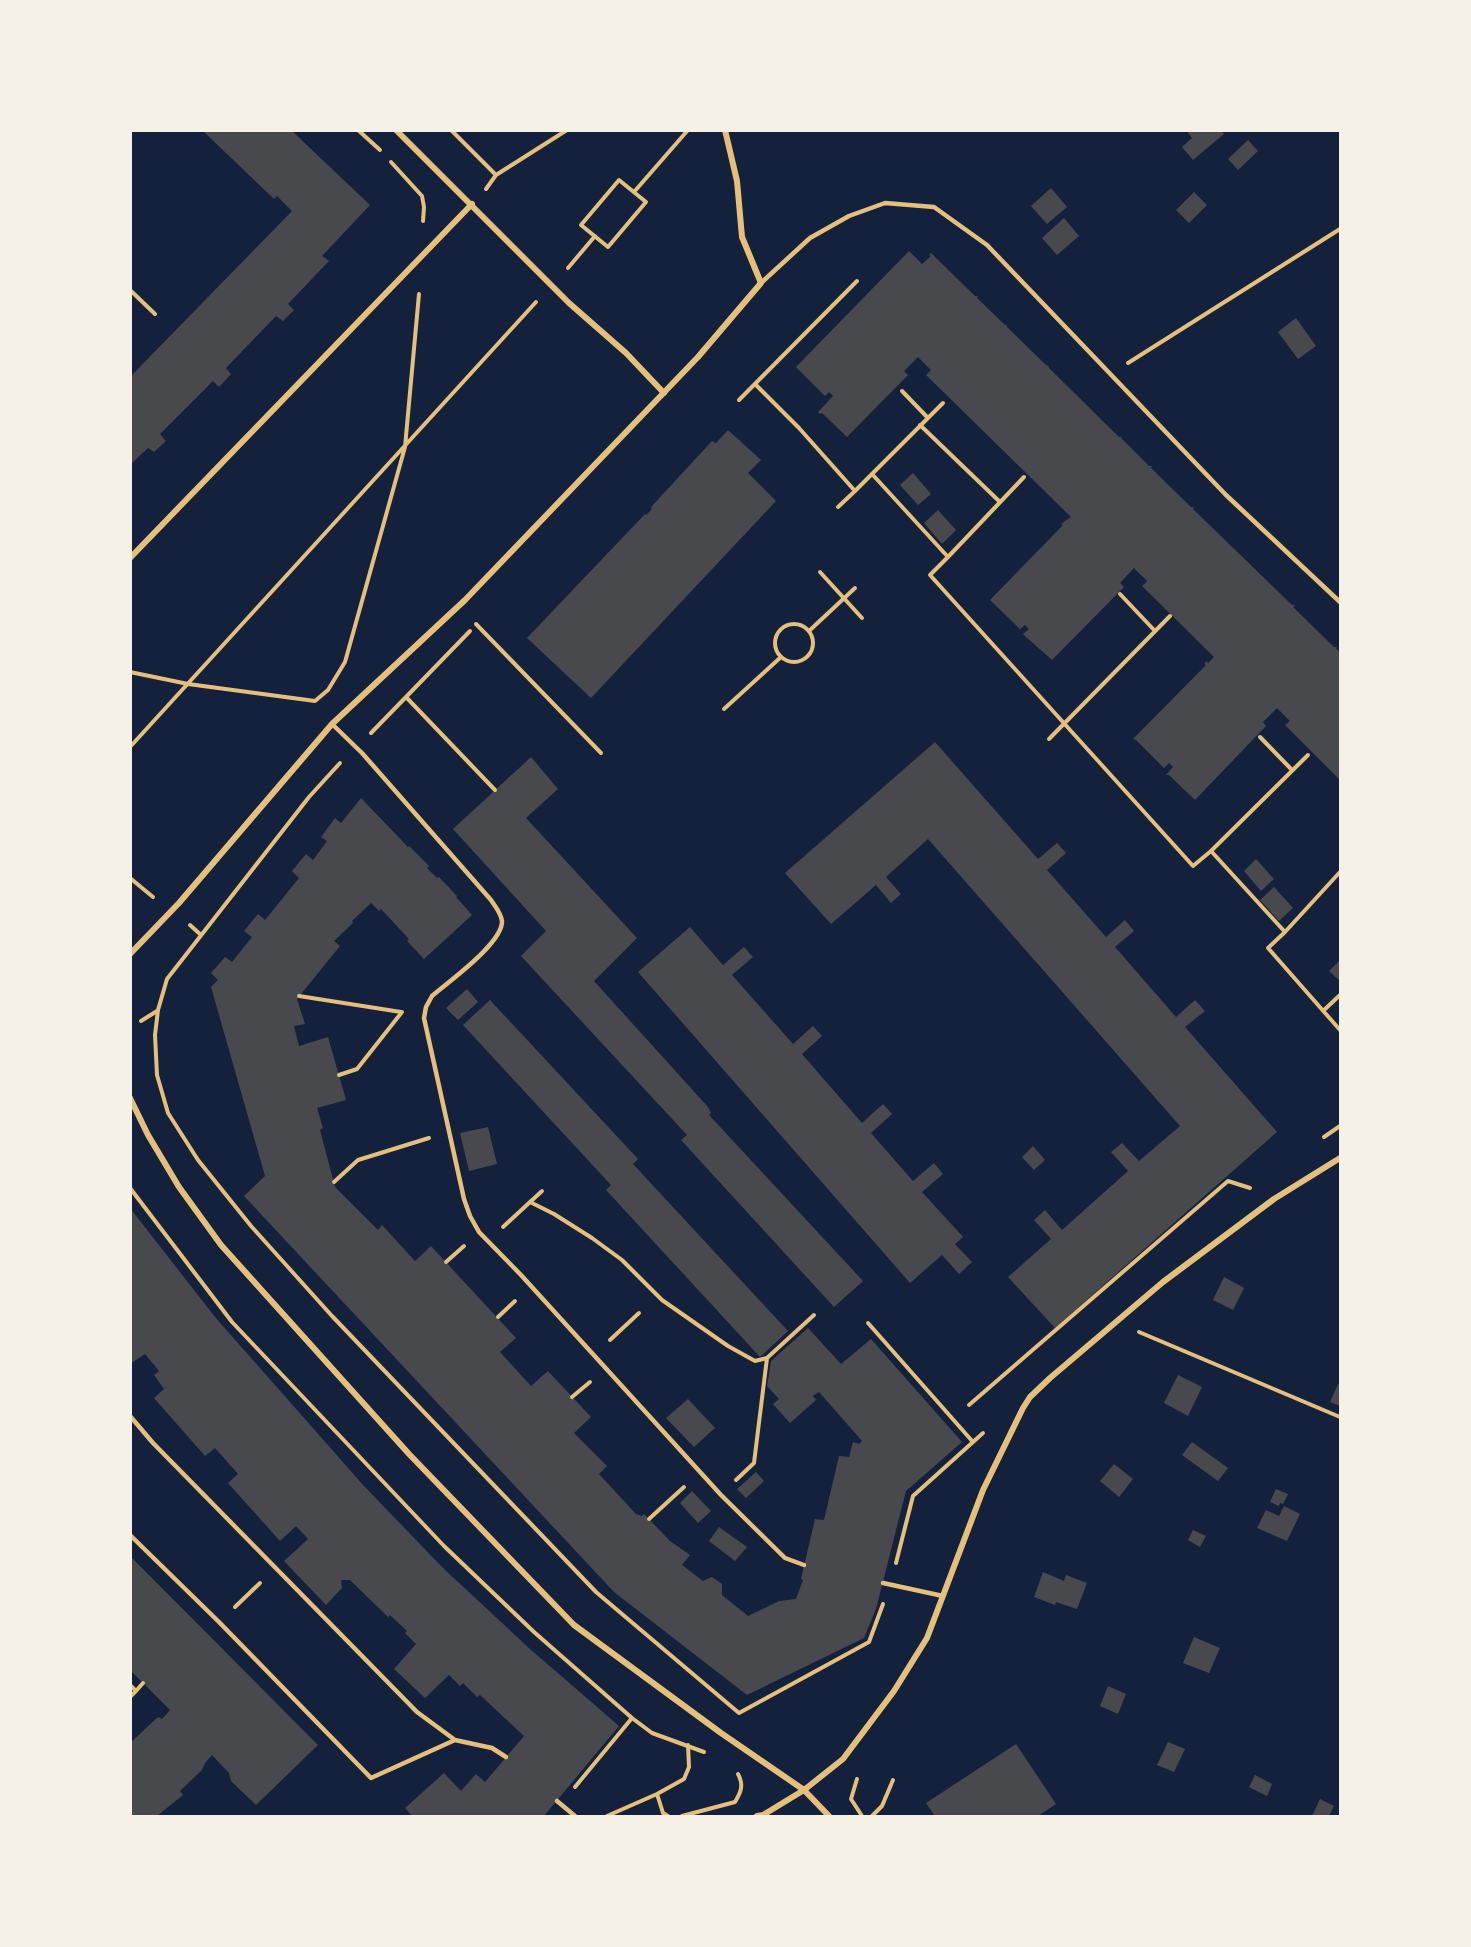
<!DOCTYPE html>
<html>
<head>
<meta charset="utf-8">
<style>
	body { margin:0 }
	#map { position:relative; width:1471px; height:1947px; overflow:hidden; background:#14213d; font-family:"Fira Sans Condensed",sans-serif }
	canvas { display:block }
	.frame { position:absolute; inset:0; border:132px solid #f6f1e7; pointer-events:none }
</style>
</head>
<body>
<div id="map">
<canvas width="1471" height="1947"></canvas>
<div class="frame"></div>
</div>
<script>
const c = document.querySelector('canvas').getContext('2d');
c.lineJoin = 'round';
function paint(path, color) { c.fillStyle = color; c.fill(path, 'evenodd'); }
function stroke(path, color, width, dash) { c.strokeStyle = color; c.lineWidth = width; c.lineCap = dash ? 'butt' : 'round'; c.setLineDash(dash || []); c.stroke(path); }
const building = new Path2D(`
	M202 130H291L370 205 322 256 329 261 288 304 294 310 283 321 276 316 226 368 231 374 219 387 213 381 160 434 166 441 154 452 148 448 130 465V377L292 211 277 196 274 199Z
	M1186 130H1221L1224 134 1193 160 1182 147 1192 138Z
	M1248 140 1258 151 1238 170 1228 159Z
	M1051 188 1067 207 1047 224 1031 206Z
	M1194 192 1207 205 1189 223 1176 210Z
	M1064 218 1079 236 1057 255 1042 238Z
	M909 251 922 264 931 256 929 255 931 253 975 296H978L977 298 1005 325 1006 324 1007 327 1047 366 1048 365 1049 368 1119 437H1122L1121 438 1149 466H1152L1151 468 1191 507H1194L1193 509 1292 605 1293 604 1295 606 1293 607 1334 647H1337L1336 648 1340 653V780L1285 725 1290 721 1277 708 1263 722 1266 726 1195 800 1169 775H1166L1173 767 1169 763 1164 768 1136 740 1133 739 1206 665 1204 664 1207 661 1208 663 1214 657 1142 586 1147 581 1134 568 1120 583 1124 587 1052 660 1025 636 1023 634 1029 629 1025 625 1020 629 990 600 1063 525 1061 524 1071 517 926 375 931 370 918 357 904 371 908 375 847 437 822 413 820 414 818 412 833 396 829 392 825 396 796 367Z
	M1296 318 1316 346 1298 359 1278 332Z
	M728 430 761 460 748 473 776 501 591 698 527 638 645 514 646 515 652 509 651 507 712 441 716 443Z
	M913 473 931 494 918 505 900 485Z
	M938 510 956 530 942 544 924 523Z
	M935 742 1038 859 1057 843 1066 853 1047 870 1106 937 1125 920 1134 931 1115 947 1176 1017 1195 1000 1205 1011 1185 1027 1277 1132 1055 1328 1008 1277 1051 1239 1034 1220 1045 1210 1062 1230 1128 1171 1111 1152 1122 1143 1139 1161 1180 1126 928 839 886 877 901 894 891 903 876 885 831 924 785 873Z
	M531 757 558 789 526 818 637 938 594 981 708 1107 711 1113 709 1115 863 1281 834 1307 681 1140 687 1135 521 956 546 931 453 829Z
	M361 798 408 847 409 846 429 866 427 868 437 878 439 877 457 896 456 897 472 915 424 959 407 941 409 939 381 909 379 911 371 903 352 921 353 923 334 941 340 946 297 999 305 1024 294 1026 299 1046 328 1037 346 1100 317 1108 323 1128 320 1130 335 1187 378 1230 382 1225 415 1261 431 1246 516 1338 500 1352 531 1386 548 1371 591 1417 574 1433 607 1466 599 1474 636 1514 642 1516 644 1514 670 1541 690 1555 682 1565 703 1581 712 1577 722 1584V1595L748 1616 779 1601 796 1599 803 1580 801 1579 815 1519 824 1520 839 1456 849 1457 853 1442 859 1444 862 1441 819 1392 813 1396 816 1400 790 1423 773 1404 779 1399 767 1386 771 1361 808 1328 841 1364 871 1339 962 1442 906 1491 876 1609 864 1638 747 1695 614 1592 244 1196 265 1176 211 987 218 980 211 973 225 957 232 962 252 937 244 931 258 914 265 920 299 878 292 871 306 854 313 860 327 841 321 837 335 818 341 823Z
	M1256 859 1274 879 1261 891 1244 871Z
	M1274 887 1293 908 1279 921 1260 900Z
	M690 927 723 965 744 947 753 957 732 975 793 1044 813 1026 822 1036 802 1054 862 1123 883 1104 892 1114 871 1133 913 1181 934 1163 943 1174 922 1192 963 1237 955 1244 972 1262 959 1274 942 1255 910 1283 638 972Z
	M1340 960V981L1329 971Z
	M467 989 478 1002 458 1020 446 1008Z
	M490 1000 638 1159 633 1164 788 1331 760 1357 606 1190 611 1185 463 1025Z
	M488 1127 497 1164 469 1171 460 1133Z
	M1033 1146 1045 1160 1034 1170 1022 1157Z
	M130 1208 215 1317 364 1486 443 1568 530 1649 619 1726 544 1816H412L405 1808 444 1773 461 1791 476 1774 485 1782 524 1736 480 1695 477 1697 463 1683 460 1686 449 1675 425 1698 394 1669 416 1644 405 1633 407 1631 390 1615 388 1617 350 1580H341L342 1588 326 1605 284 1561 308 1539 296 1526 280 1541 228 1483 238 1474 215 1448 205 1456 154 1398 164 1389 154 1375 159 1371 145 1354 130 1364Z
	M1224 1277 1244 1288 1233 1310 1213 1300Z
	M1178 1375 1202 1387 1188 1416 1164 1403Z
	M1338 1384 1340 1385V1406L1330 1402Z
	M688 1399 715 1428 694 1447 666 1418Z
	M1192 1442 1228 1468 1218 1481 1182 1455Z
	M1114 1464 1133 1479 1119 1497 1100 1481Z
	M756 1472 764 1481 746 1498 737 1489Z
	M1276 1489 1288 1494 1283 1504 1280 1503 1279 1506 1270 1502Z
	M692 1491 711 1511 698 1523 680 1503Z
	M1284 1506 1300 1514 1287 1541 1257 1528 1266 1510 1279 1516Z
	M719 1527 747 1547 735 1561 709 1541Z
	M1193 1530 1206 1536 1200 1547 1188 1540Z
	M130 1556 318 1745 256 1805 231 1781 229 1773 212 1755 205 1763 202 1770 180 1791 183 1795 157 1816H130V1743L158 1717 162 1719 170 1710 130 1670Z
	M1043 1572 1064 1581 1066 1575 1087 1583 1077 1609 1056 1602 1055 1605 1034 1597Z
	M1194 1637 1220 1648 1209 1673 1183 1663Z
	M1108 1686 1126 1694 1118 1714 1100 1706Z
	M1168 1742 1185 1749 1174 1772 1157 1765Z
	M1016 1744 1056 1804 1038 1816H935L926 1803Z
	M1255 1775 1272 1784 1267 1796 1249 1787Z
	M1320 1799 1334 1806 1329 1816H1312Z`);
const path = new Path2D(`
	M358 130 380 150
	M451 130 496 175
	M391 162 422 196 424 207 423 221
	M619 180 646 202 608 247 581 225Z
	M486 189 496 175 567 130
	M634 192 688 130
	M568 268 595 236
	M130 290 155 314
	M1128 363 1340 229
	M755 384 799 428 855 491 872 474 948 557 930 575 1193 866 1211 851 1285 932 1268 948 1340 1030
	M902 391 928 418
	M739 400 857 281
	M920 425 1000 502
	M872 474 943 403
	M838 507 855 491
	M948 557 1024 477
	M820 572 862 618
	M1120 594 1155 631
	M476 624 601 753
	M775 643a19 19 0 1 1 38 0a19 19 0 1 1-38 0Z
	M809 631 855 588
	M130 672 188 684 315 701 328 690 345 662 405 447 419 294
	M406 697 470 631
	M724 709 781 657
	M371 733 406 697 495 790
	M1260 737 1292 770
	M1049 739 1170 616
	M130 747 536 302
	M340 763 309 797 167 979 158 1010 155 1035 157 1075 168 1113 198 1160 251 1226 332 1316 596 1592 739 1713 869 1642 883 1604
	M1211 851 1308 755
	M130 878 153 897
	M190 925 201 935
	M1285 932 1340 872
	M299 996 401 1012
	M1323 1011 1340 995
	M141 1021 157 1011
	M339 1075 357 1069 402 1012
	M1324 1137 1340 1126
	M334 1182 358 1160 429 1138
	M130 1188 232 1322 444 1546 534 1632 632 1718 652 1733 704 1752
	M530 1202 554 1214 592 1238 622 1260 662 1300 728 1346 755 1361 767 1358
	M503 1227 542 1191
	M446 1262 464 1246
	M498 1317 515 1301
	M868 1323 973 1442
	M1139 1332 1340 1417
	M610 1340 639 1313
	M572 1397 590 1382
	M969 1405 1228 1181 1250 1188
	M736 1480 754 1463 767 1358 814 1315
	M649 1519 684 1487
	M896 1563 913 1496 983 1433
	M235 1607 260 1583
	M130 1685 136 1691 130 1697
	M136 1691 143 1683
	M857 1779 851 1799 862 1816
	M575 1787 632 1718
	M657 1794 663 1813 668 1816
	M607 1816 657 1794 684 1779 689 1767 688 1745
	M682 1816 735 1802C741 1792 744 1785 738 1774
	M872 1816 882 1806 893 1780`);
const service = new Path2D(`
	M761 283 810 238 849 216 885 203 934 207 987 245 1226 495 1340 602
	M332 724 362 753 491 900C495 906 501 913 502 921 503 943 448 982 432 996L426 1007 424 1018 464 1199 470 1216 479 1232 521 1275 721 1495 785 1558 804 1565
	M130 1416 153 1443 417 1712 455 1740 492 1748 506 1757
	M130 1535 219 1622 371 1778 455 1740
	M883 1583 943 1596
	M557 1801 575 1816`);
const minor = new Path2D(`
	M396 130 569 303 626 353 664 393
	M130 558 472 204
	M130 954 179 903 332 724 465 600 698 357 761 283 742 237 737 181 725 130
	M130 1098 148 1135 179 1187 221 1245 409 1454 574 1625 721 1733 804 1790 829 1816
	M757 1816 763 1815 804 1790 843 1759 894 1691 927 1638 983 1490 1023 1408 1030 1397 1050 1378 1163 1282 1274 1199 1340 1158`);
paint(building, '#48494c');
stroke(path, '#e5c07b', 4);
stroke(service, '#e5c07b', 4.5);
stroke(minor, '#e5c07b', 6);
</script>
</body>
</html>
